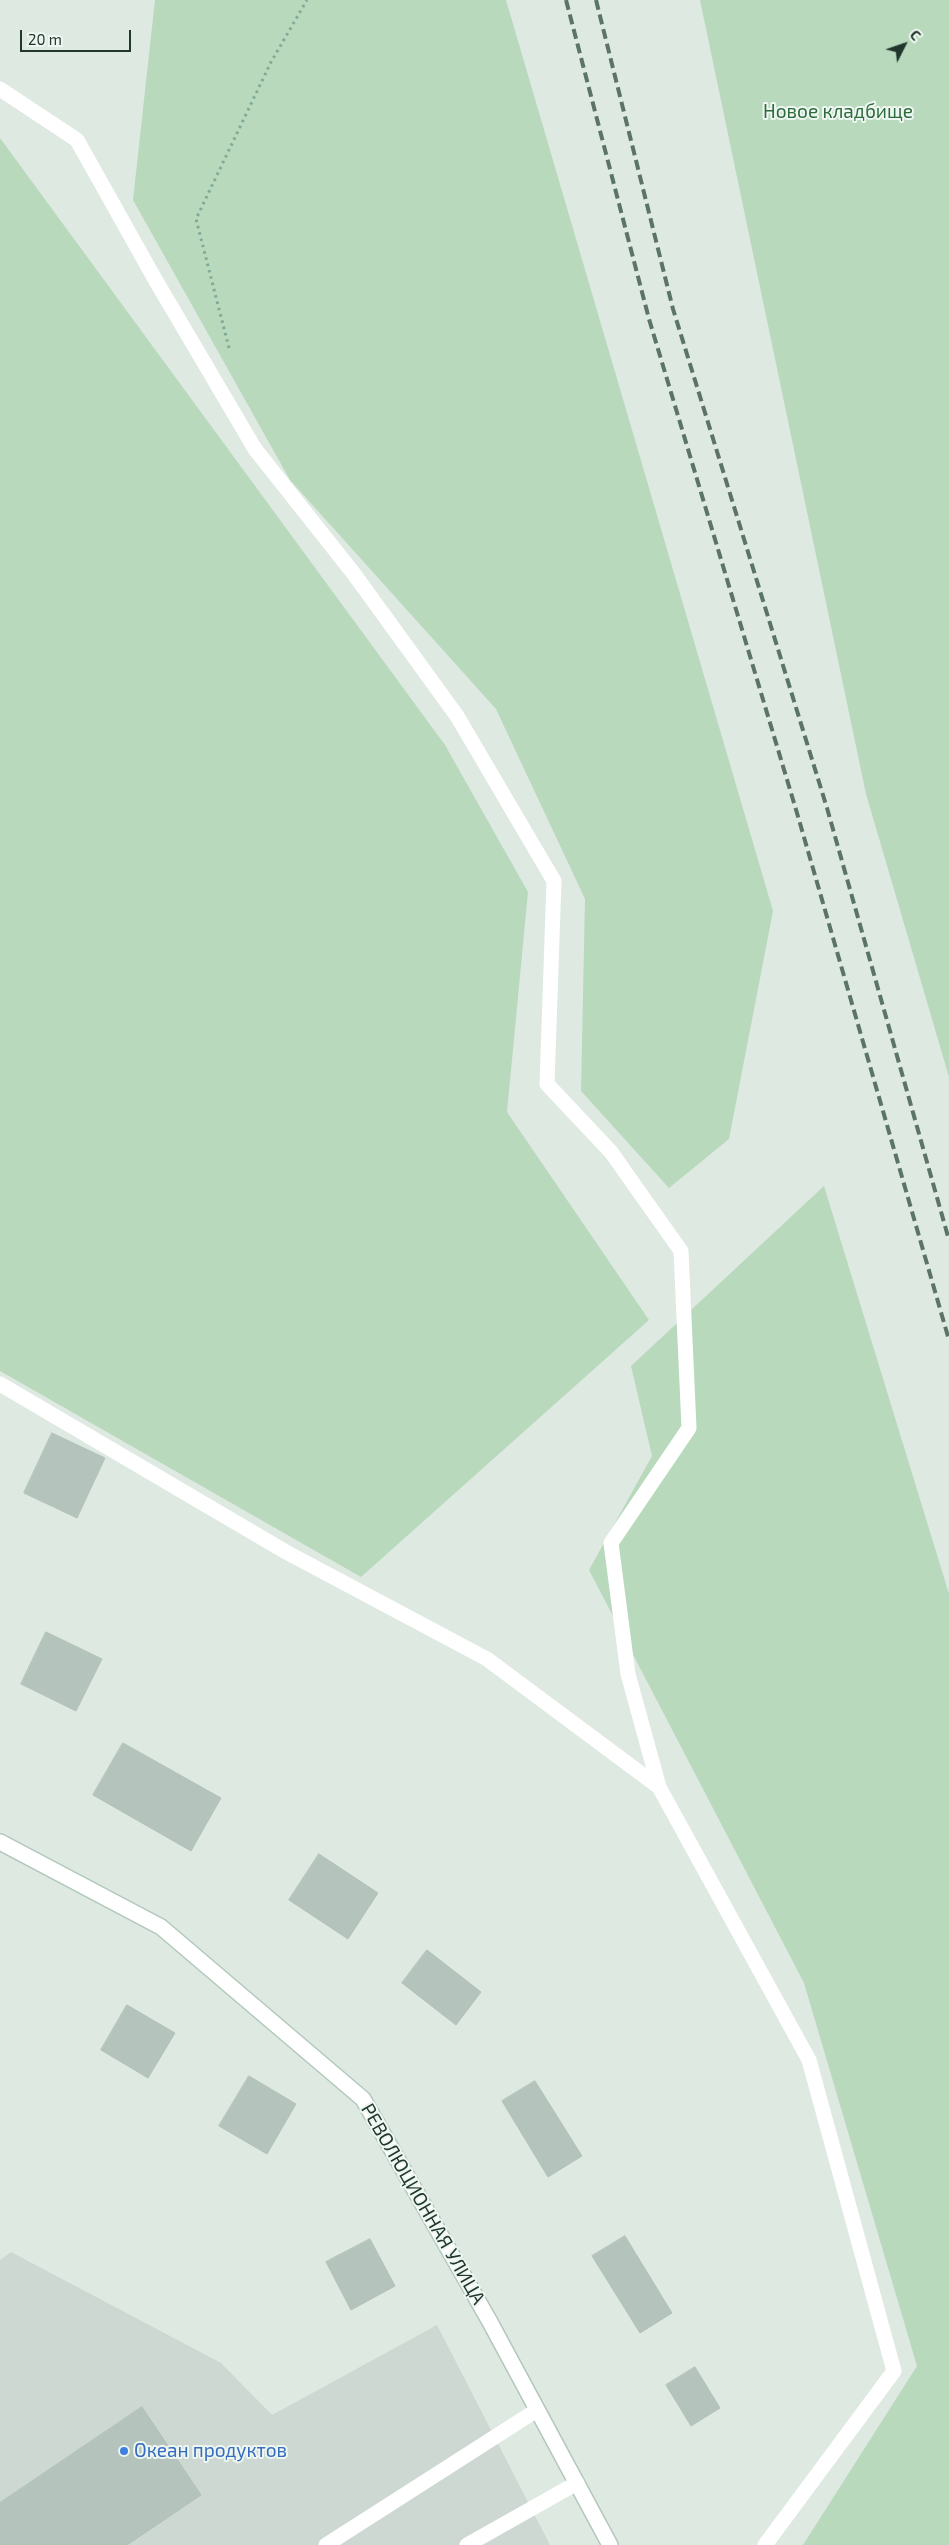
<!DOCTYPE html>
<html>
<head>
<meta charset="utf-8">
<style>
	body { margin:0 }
	#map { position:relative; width:949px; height:2545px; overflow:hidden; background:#dee9e2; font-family:"Exo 2",sans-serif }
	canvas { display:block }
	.north { position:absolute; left:879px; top:20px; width:50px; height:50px; -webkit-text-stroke:4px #eef6f1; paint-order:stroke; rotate:49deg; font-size:14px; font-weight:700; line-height:20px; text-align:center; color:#21372e }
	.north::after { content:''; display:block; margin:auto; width:18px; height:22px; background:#21372e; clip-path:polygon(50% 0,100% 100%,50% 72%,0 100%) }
	.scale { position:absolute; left:20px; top:30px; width:111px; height:22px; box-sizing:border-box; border:2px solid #21372e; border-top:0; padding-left:6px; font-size:15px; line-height:18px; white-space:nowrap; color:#21372e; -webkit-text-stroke:4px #eef6f1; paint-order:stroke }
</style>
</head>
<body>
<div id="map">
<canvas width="949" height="2545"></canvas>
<div class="north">С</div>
<div class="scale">20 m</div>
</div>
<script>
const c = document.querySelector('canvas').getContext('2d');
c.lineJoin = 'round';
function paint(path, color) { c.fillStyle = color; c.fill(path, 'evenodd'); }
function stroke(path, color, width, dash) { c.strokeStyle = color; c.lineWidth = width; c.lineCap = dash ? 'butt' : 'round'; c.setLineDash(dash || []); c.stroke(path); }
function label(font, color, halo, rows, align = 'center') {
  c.font = font + ' "Exo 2",sans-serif'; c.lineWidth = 4; c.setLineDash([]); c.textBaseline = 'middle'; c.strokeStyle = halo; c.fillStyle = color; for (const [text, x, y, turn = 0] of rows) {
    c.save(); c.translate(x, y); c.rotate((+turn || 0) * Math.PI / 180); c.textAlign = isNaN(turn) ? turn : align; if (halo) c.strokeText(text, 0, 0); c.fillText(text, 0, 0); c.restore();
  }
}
const built = new Path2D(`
	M11 2252 221 2363 272 2415 437 2325 550 2545H0V2260Z`);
const green = new Path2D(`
	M155 0H506L773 911 729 1139 669 1188 581 1091 585 899 496 709 290 480 133 200Z
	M700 0H949V1077L866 794Z
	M0 138 445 745 528 892 507 1112 649 1320 361 1577 0 1371Z
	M824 1186 949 1594V2545H803L917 2366 804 1983 589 1570 652 1456 631 1366Z`);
const building = new Path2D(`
	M52 1433 105 1458 77 1518 24 1493Z
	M46 1632 102 1659 76 1711 21 1684Z
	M123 1743 221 1798 191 1851 93 1795Z
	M319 1854 378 1893 348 1939 289 1900Z
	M427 1950 481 1992 456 2025 402 1983Z
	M127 2005 175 2033 148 2078 101 2050Z
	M249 2076 296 2104 267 2154 219 2126Z
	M535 2081 582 2156 548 2177 502 2101Z
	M625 2236 672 2313 640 2333 592 2256Z
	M370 2239 395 2286 351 2310 326 2262Z
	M695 2367 720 2408 691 2426 666 2385Z
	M142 2407 201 2495 127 2545H0V2503Z`);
const path = new Path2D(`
	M229 348 196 219 271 62 307 0`);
const lane = new Path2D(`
	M0 89 77 140 156 281 255 449 354 574 457 716 554 881 547 1084 611 1152 681 1251 689 1428 611 1543 628 1674 659 1787
	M0 1384 286 1552 487 1659 659 1787 809 2060 894 2371 765 2545
	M326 2545 537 2410
	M467 2545 577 2483`);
const secondary = new Path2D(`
	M0 1842 161 1927 363 2099 490 2322 610 2545`);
const rail = new Path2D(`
	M566 0 649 319 797 813 949 1340
	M596 0 673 309 827 808 949 1240`);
const markers = [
	[124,2451,5,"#3f7fe0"]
];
const parkNames = [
	["Новое кладбище",838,112]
];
const streetNames = [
	["РЕВОЛЮЦИОННАЯ УЛИЦА",423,2204,60]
];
const shopNames = [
	["Океан продуктов",134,2451]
];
paint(built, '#ccd8d1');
paint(green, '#b8d9bc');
paint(building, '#b4c3bb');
stroke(building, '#b1c2b9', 1);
stroke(secondary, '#b2c8bd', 18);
stroke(path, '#80aa98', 3, [2.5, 4]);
stroke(lane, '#fff', 15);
stroke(secondary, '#fff', 15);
stroke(rail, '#5b7369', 4, [10, 5]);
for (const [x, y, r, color] of markers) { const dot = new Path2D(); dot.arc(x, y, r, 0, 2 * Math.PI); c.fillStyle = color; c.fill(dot); stroke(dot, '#eef6f1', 2); }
label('19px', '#2e6b3d', '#eef6f1', parkNames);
label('19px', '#21372e', '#eef6f1', streetNames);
label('19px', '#366cbe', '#eef6f1', shopNames, 'left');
</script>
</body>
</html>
